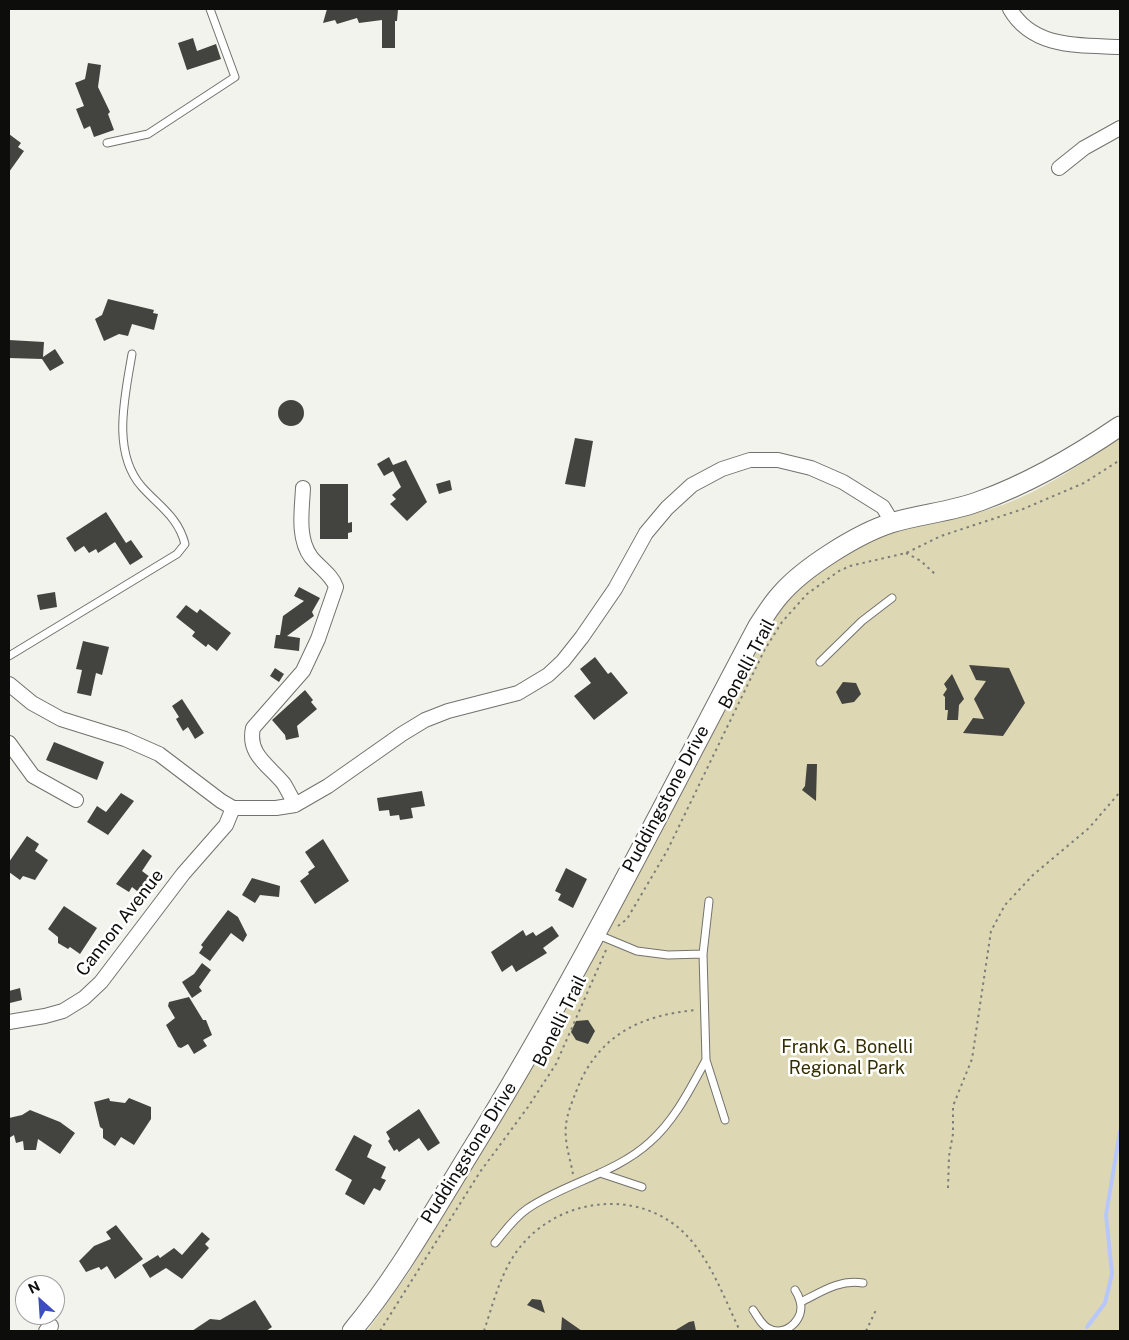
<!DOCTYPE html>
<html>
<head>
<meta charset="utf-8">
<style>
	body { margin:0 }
	#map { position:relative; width:1129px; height:1340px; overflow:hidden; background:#f3f3ee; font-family:"Public Sans",sans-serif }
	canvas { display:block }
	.frame { position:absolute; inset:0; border:10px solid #0d0d0c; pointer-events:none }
	.north { position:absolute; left:15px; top:1275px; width:50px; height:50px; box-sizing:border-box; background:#fff; border:1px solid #9e9e9e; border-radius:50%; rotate:334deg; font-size:14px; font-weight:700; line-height:20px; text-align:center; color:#0d0d0c }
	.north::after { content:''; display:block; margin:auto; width:18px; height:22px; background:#3d4dc1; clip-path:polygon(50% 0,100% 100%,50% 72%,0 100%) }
</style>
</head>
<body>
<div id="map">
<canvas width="1129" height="1340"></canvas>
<div class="frame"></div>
<div class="north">N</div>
</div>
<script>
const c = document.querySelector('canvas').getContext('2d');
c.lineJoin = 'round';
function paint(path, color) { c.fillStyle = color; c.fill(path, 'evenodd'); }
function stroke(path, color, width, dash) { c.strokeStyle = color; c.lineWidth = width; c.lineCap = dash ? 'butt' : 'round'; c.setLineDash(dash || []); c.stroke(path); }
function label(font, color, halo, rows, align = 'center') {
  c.font = font + ' "Public Sans",sans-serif'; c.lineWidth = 5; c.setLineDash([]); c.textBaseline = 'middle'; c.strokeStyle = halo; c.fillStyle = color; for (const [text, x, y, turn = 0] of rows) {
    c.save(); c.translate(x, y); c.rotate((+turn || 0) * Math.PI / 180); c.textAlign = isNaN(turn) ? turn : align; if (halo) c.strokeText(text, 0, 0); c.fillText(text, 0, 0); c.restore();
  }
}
const green = new Path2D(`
	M1120 438V1331H367L409 1272 593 951 778 609C817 571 856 542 909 528 940 519 975 516 1005 504 1045 489 1084 462 1120 438Z`);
const stream = new Path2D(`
	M1087 1327 1105 1303 1112 1274 1106 1215 1120 1131`);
const building = new Path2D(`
	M327 9H398L397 21H395V48H382V20L359 23 357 18 337 24 335 20 323 23Z
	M193 38 197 51 216 44 221 59 187 70 178 43Z
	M88 63 101 65 98 87 110 112 108 114 114 130 94 137 90 126 84 129 76 109 84 106 75 83 85 79Z
	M9 134 21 143 18 147 24 151 9 172Z
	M108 299 154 310 153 313 158 314 154 330 132 324 128 336 119 334 104 341 95 319 102 315Z
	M9 340 44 342 43 357 55 349 64 363 50 371 42 359 9 358Z
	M278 413a13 13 0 1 1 26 0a13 13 0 1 1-26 0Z
	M575 438 593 441 585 487 565 484Z
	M389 457 393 465 406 460 427 502 407 521 390 504 396 499 392 495 401 487 393 471 384 476 377 464Z
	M450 480 452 490 439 494 436 484Z
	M320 484H348V523L352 522V532L348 533V539H320Z
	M106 512 126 543 131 540 143 557 130 565 115 542 98 553 96 549 89 553 84 546 75 552 66 538Z
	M299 587 320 598 312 612 314 616 287 636 300 638 299 651 274 648 276 635H280L283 616 304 601 294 596Z
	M55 592 57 607 40 610 37 595Z
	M186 605 197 613 200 609 231 633 217 651 208 644 206 647 192 636 195 632 176 617Z
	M83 641 109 647 102 675 96 673 91 696 77 693 82 670 76 669Z
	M595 657 608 674 611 672 628 693 594 720 574 696 591 683 580 669Z
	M969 665 1009 668 1025 703 1003 736 963 733 973 718 984 719 974 699 986 681 976 680Z
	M275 668 284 674 279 682 270 676Z
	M952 674 964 699 959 705 958 720H947L948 710H945V697L943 695 947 689 944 684Z
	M843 682 856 683 861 694 854 702 842 704 836 692Z
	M305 690 313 700 311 702 317 709 297 726 299 737 286 740 285 735 272 720Z
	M182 699 204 733 195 739 188 727 183 731 176 719 179 717 172 706Z
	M54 742 104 762 97 780 46 760Z
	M807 764H817L816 801 802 790 805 786Z
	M422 791 425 806 411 808 413 818 400 820 399 815 390 816 389 810 379 811 377 798Z
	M121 793 134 801 108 835 87 822 97 806 106 812Z
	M27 836 39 844 35 851 48 860 35 880 23 876 20 880 9 872V862Z
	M323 839 349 881 315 904 300 881 309 874 308 872 315 867 305 852Z
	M143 849 152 856 142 871 154 880 142 895 132 887 129 892 116 884Z
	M566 868 587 879 573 908 558 900 561 894 555 891Z
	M252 878 280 886 279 897 260 895 255 903 242 895Z
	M64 906 97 928 80 954 70 947 68 949 58 943V937L48 929Z
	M228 910 238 917 247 935 243 942 231 933 210 961 199 953 203 947 201 945Z
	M552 926 559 936 543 948 547 953 516 972 512 965 502 972 491 952 523 930 526 936 533 932 536 936Z
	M202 963 211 970 199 987 202 991 192 998 182 982 194 974Z
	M20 988 22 1000 10 1003 9 991Z
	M189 997 203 1020H206L212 1035 203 1040 207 1046 194 1054 188 1044 181 1048 178 1047 166 1025 175 1018 168 1006 169 1002Z
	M588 1020 595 1031 588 1044 576 1040 571 1032 576 1021Z
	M109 1098 110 1101 125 1103 129 1098 151 1107V1119L134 1145 121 1137 115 1146 103 1138V1129L100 1127 94 1102Z
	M419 1109 440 1143 428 1151 419 1138 399 1152 397 1149 394 1151 388 1141 390 1139 386 1132Z
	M30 1110 60 1122 75 1133 60 1154 38 1139 36 1150H24L23 1141 16 1143 14 1135 9 1138V1118L22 1115Z
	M354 1135 372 1145 367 1157 386 1167 381 1178 386 1180 380 1191 374 1188 364 1205 345 1194 352 1180 335 1170Z
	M116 1225 143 1259 115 1279 107 1266 101 1270 99 1267 86 1272 79 1261 94 1246 111 1239 106 1232Z
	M202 1232 210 1239 205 1244 209 1248 182 1279 166 1268 150 1278 142 1265 158 1255 160 1258 174 1248 182 1255Z
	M532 1299 541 1300 545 1313 527 1305Z
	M255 1300 272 1327 266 1331H192L210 1319 220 1320Z
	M562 1317 582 1331H561Z
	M694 1321 696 1331H674L689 1322Z`);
const path = new Path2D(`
	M906 553 921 561 937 576
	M618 926 627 919 667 851 765 649 782 622 807 594 839 571 850 566 906 553 941 536 1023 509 1084 483 1120 460
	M573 1174C570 1158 564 1141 566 1125 567 1114 572 1102 576 1092 597 1036 639 1015 697 1010
	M948 1188 949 1156 953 1134V1106L972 1059 991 931 1005 905 1033 875 1089 828 1120 792
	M380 1331 480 1172 528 1107 556 1064 606 950
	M484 1331C492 1307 499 1279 513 1257 552 1195 647 1183 694 1244 714 1269 726 1302 740 1331
	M866 1331 876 1310`);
const lane = new Path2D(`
	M107 143 148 134 235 77 210 9
	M9 656 177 554 185 544C178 517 160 507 142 487 111 452 125 396 132 354
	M820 662 862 621 892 598
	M709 901 703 954 706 1060 725 1120
	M596 934 637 951 668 955 703 954
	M600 1173 642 1187
	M495 1243C505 1231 514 1218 527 1209 565 1183 615 1174 650 1142 675 1120 690 1089 706 1060
	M801 1302C821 1292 840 1279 863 1283
	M753 1310C758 1317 763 1328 772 1330 789 1335 805 1317 800 1301 799 1297 797 1293 795 1290`);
const street = new Path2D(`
	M1010 9C1033 49 1080 45 1120 47
	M1059 168 1084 148 1120 128
	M9 684 32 703 61 719 125 739 159 754 221 801 233 808H276L295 805 328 786 402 734 425 720 448 711 518 693 548 675 563 661 582 637 615 589 646 533 667 508 692 485 722 469 750 460H778L811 468 843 482 883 507 892 522
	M9 743 33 776 76 800
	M295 805C292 798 288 791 284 784 270 766 247 755 253 728L303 671 318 639 336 587C332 575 319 567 311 557 297 538 302 510 303 488
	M9 1022 45 1016 63 1011 84 998 101 982 183 874 226 825 233 808
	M46 1331 51 1326`);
const secondary = new Path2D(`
	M352 1331C397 1277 432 1214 469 1154 575 983 664 803 758 626 765 615 772 604 780 595 803 568 857 534 891 523 920 514 951 512 980 501 1030 483 1076 456 1120 426`);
const streetNames = [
	["Bonelli Trail",747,664,-62],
	["Puddingstone Drive",666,799,-62],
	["Cannon Avenue",120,923,-52],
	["Bonelli Trail",560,1021,-64],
	["Puddingstone Drive",469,1153,-58]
];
const parkNames = [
	["Frank G. Bonelli",847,1047],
	["Regional Park",847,1068]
];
paint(green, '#ddd8b3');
stroke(stream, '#b7c7fa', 4);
paint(building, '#43433f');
stroke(lane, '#72716d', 9);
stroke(street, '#72716d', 16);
stroke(secondary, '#72716d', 21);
stroke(path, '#7d7d7a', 2, [2.5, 4]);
stroke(lane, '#fff', 7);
stroke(street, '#fff', 14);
stroke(secondary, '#fff', 19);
label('18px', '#0d0d0c', '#fff', streetNames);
label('18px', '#342e00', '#fff', parkNames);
</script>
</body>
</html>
